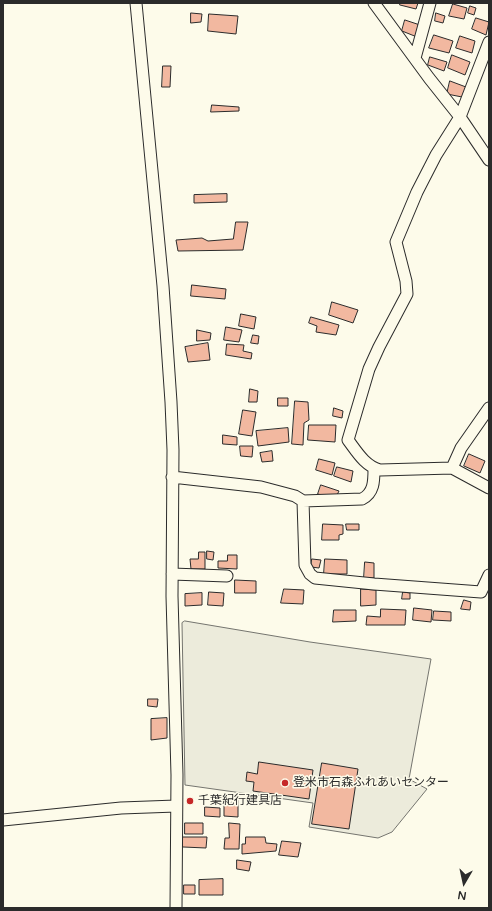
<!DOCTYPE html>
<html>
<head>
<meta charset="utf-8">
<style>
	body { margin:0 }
	#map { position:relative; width:492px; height:911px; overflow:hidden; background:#fdfbea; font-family:"Varela Round",sans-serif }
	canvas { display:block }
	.frame { position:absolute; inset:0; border:4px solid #2b2b2b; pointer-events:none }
	.north { position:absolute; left:444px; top:863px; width:40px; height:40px; -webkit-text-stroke:3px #fdfbea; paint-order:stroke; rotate:189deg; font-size:11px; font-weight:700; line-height:16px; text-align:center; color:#2b2b2b }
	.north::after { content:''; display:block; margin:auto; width:14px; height:18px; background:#2b2b2b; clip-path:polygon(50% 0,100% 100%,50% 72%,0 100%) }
</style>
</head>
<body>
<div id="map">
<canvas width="492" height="911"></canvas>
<div class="frame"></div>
<div class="north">N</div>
</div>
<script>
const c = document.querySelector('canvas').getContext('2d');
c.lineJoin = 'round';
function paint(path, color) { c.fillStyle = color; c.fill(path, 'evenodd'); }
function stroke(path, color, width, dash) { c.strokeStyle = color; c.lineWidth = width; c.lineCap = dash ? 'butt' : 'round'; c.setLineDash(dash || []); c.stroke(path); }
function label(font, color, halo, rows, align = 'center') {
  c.font = font + ' "Varela Round","Noto Sans JP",sans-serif'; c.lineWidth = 3; c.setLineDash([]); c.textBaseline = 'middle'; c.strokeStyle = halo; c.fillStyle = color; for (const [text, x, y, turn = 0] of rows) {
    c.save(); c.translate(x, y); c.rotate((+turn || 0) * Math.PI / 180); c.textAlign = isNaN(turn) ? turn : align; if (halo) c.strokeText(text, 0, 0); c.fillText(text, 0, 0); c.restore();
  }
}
const green = new Path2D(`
	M185 621 310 642 431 659 409 779 427 789 392 832 378 838 309 827 313 803 185 785 182 623Z`);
const building = new Path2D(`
	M400 3H418L416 9 400 5Z
	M453 4 467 8 464 19 449 16Z
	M470 6 476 8 474 15 468 13Z
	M191 13 202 14 201 22 191 23Z
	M436 13 445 16 443 23 435 21Z
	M209 14 238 16 236 34 208 31Z
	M476 18 489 22 486 35 472 29Z
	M405 20 420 25 417 37 402 31Z
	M434 35 453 41 449 53 429 48Z
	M460 36 475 41 472 53 456 48Z
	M452 55 470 62 465 75 448 68Z
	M430 57 447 62 444 71 428 65Z
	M163 66H171L170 87H162Z
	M450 81 466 87 462 97 447 94Z
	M212 105 239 107V111L211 112Z
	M227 194V202L194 203V195Z
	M236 222H248L243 250 178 251 176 240 202 238 208 241 233 239Z
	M192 285 226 289 225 299 191 296Z
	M332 302 358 310 353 323 329 315Z
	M241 314 256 317 254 329 239 326Z
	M311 317 339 325 336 335 316 332 317 326 309 323Z
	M226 327 242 330 239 342 224 340Z
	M197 330 211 333 210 340 197 341Z
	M253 335 259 336 258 344 251 343Z
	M208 343 210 360 188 362 185 347Z
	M227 344 244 345 243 351 252 353 251 359 226 355Z
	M250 389 258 391 257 402H249Z
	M278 398H288V406H278Z
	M295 401 308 402 309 420 304 423 303 445 292 444Z
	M334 408 343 411 342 418 333 416Z
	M243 410 256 412 252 436 239 434Z
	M309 425H336L335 442 308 440Z
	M288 428 289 442 258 446 256 431Z
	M223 435 237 437V445L223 444Z
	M240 446H253L252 457 241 456Z
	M272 451 273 461 262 462 260 453Z
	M469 454 485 461 480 473 464 466Z
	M319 459 335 463 332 475 316 470Z
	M337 467 353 471 351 482 334 476Z
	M321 485 339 491 335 499 318 494Z
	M323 524 343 525V534L339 535V540H322Z
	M346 524H359V530H347Z
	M207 551 214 552 213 560 207 559Z
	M199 552H205V569H191L190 559H198Z
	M228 555H237V569L218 568V561H227Z
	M312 559 321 560 319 568 311 567Z
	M325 559 347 560V574H324Z
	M365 562 374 563V578H364Z
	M235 580 256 581V593H235Z
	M284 589 304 590 303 604 281 603Z
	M361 589 376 590V605L361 606Z
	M209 592 224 593 223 606 208 605Z
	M403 592 410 593V599H402Z
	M202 593V605L185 606V594Z
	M464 600 471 602 470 610 461 609Z
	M414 608 432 610 431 622 413 620Z
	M381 609 406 610 405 625H366L367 616 380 617Z
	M334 610H356V621L333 622Z
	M434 611 451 612V621L433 620Z
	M148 699H158L157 707 148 706Z
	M167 718V738L151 740V719Z
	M259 762 313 770 309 799 253 791 254 782 246 781 247 772 257 774Z
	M322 763 358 769 349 829 312 824Z
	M232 797H238V817L224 816V804L232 803Z
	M205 807 220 808V817L205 816Z
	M185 823H203V834H185Z
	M229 823 240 824 239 849H224L225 838H229Z
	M182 837H207L206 848 183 847Z
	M246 837H265L266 843 277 844 276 851 242 854V844H245Z
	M282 841 301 843 298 857 279 855Z
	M237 860 251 862 249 871 237 869Z
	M223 879V895H199V880Z
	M184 885H195V894H184Z`);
const minor = new Path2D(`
	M136 3 163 286 171 402 173 450 172 596 177 775 176 908
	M374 3 429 78 460 117 489 160
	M489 42 460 117 436 155 417 192 396 242 406 281 407 294 379 347 369 369 348 440C357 452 365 466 380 470L452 468 489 488
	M415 58 430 3
	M452 468 461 448 489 408
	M172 477 261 487 295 496 303 501 362 499C374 493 374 481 374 469
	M303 501 305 565 310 574 315 578 374 584 481 592 489 575
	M172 574 227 576
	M3 820 121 808 176 806`);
const markers = [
	[285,783,4,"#c62828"],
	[190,801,4,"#c62828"]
];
const poiNames = [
	["登米市石森ふれあいセンター",293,783],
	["千葉紀行建具店",198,801]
];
paint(green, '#ecebdb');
stroke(green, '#74746e', 1);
paint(building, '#f2b8a0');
stroke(building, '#2b2b2b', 1);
stroke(minor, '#2b2b2b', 13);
stroke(minor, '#fdfbea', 11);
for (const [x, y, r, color] of markers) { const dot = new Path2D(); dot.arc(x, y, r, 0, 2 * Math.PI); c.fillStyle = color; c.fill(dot); stroke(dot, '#fdfbea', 1.5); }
label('12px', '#2b2b2b', '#fdfbea', poiNames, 'left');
</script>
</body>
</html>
